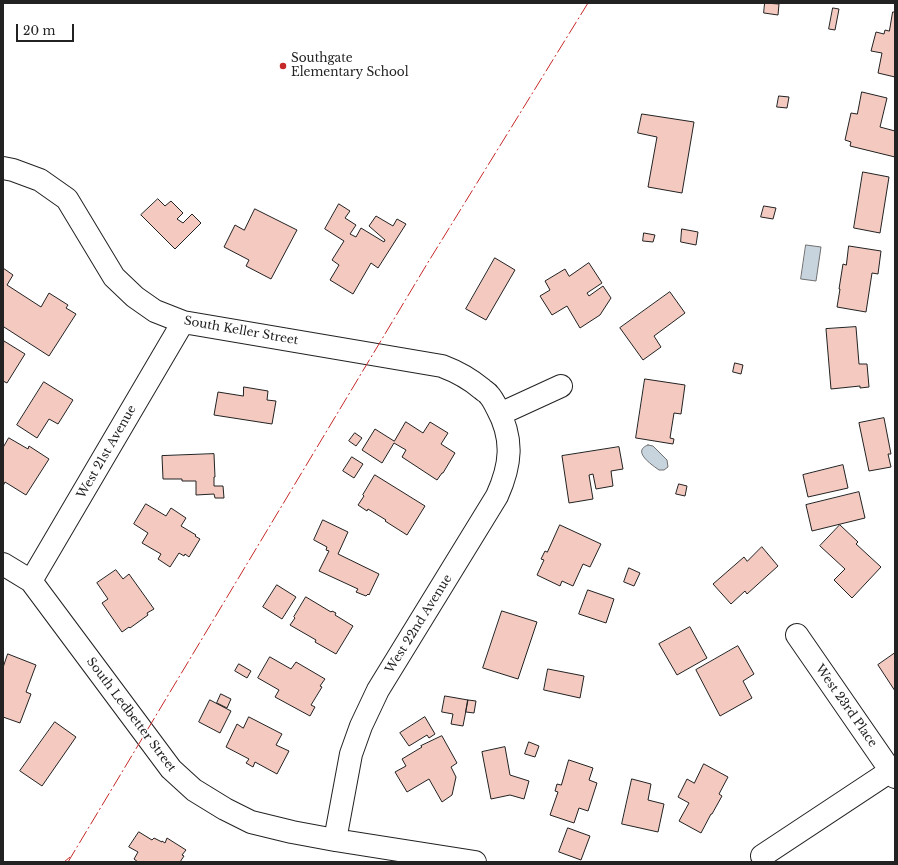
<!DOCTYPE html>
<html>
<head>
<meta charset="utf-8">
<style>
	body { margin:0 }
	#map { position:relative; width:898px; height:865px; overflow:hidden; background:#fff; font-family:"Libre Baskerville",serif }
	canvas { display:block }
	.frame { position:absolute; inset:0; border:4px solid #222; pointer-events:none }
	.scale { position:absolute; left:16px; top:24px; width:58px; height:18px; box-sizing:border-box; border:2px solid #222; border-top:0; padding-left:5px; font-size:12px; line-height:14px; white-space:nowrap; color:#222; -webkit-text-stroke:3px #fff; paint-order:stroke }
</style>
</head>
<body>
<div id="map">
<canvas width="898" height="865"></canvas>
<div class="frame"></div>
<div class="scale">20 m</div>
</div>
<script>
const c = document.querySelector('canvas').getContext('2d');
c.lineJoin = 'round';
function paint(path, color) { c.fillStyle = color; c.fill(path, 'evenodd'); }
function stroke(path, color, width, dash) { c.strokeStyle = color; c.lineWidth = width; c.lineCap = dash ? 'butt' : 'round'; c.setLineDash(dash || []); c.stroke(path); }
function label(font, color, halo, rows, align = 'center') {
  c.font = font + ' "Libre Baskerville",serif'; c.lineWidth = 3; c.setLineDash([]); c.textBaseline = 'middle'; c.strokeStyle = halo; c.fillStyle = color; for (const [text, x, y, turn = 0] of rows) {
    c.save(); c.translate(x, y); c.rotate((+turn || 0) * Math.PI / 180); c.textAlign = isNaN(turn) ? turn : align; if (halo) c.strokeText(text, 0, 0); c.fillText(text, 0, 0); c.restore();
  }
}
const water = new Path2D(`
	M806 245 821 247 816 281 801 279Z
	M648 445 653 446 667 460 668 467 664 470H659C652 465 631 451 648 445Z`);
const building = new Path2D(`
	M765 3 779 4 778 15 764 13Z
	M833 8 839 9 835 30 829 29Z
	M893 12H895V77L878 73 882 53 871 51 876 32 884 34 885 30 889 31Z
	M862 92 887 98 880 127 895 131V157L850 146 851 142 845 140 851 113 857 114Z
	M779 96 789 97 787 108 777 107Z
	M642 114 694 122 682 193 648 187 657 137 638 133Z
	M863 172 889 177 880 233 854 228Z
	M158 199 165 206 171 201 183 213 177 219 183 223 192 214 201 223 175 249 141 215Z
	M339 204 350 211 345 218 356 225 350 234 356 237 361 228 384 242 385 240 369 226 376 216 393 226 397 219 406 224 378 268 371 263 353 294 330 280 339 265 332 260 344 241 325 229Z
	M764 206 776 208 773 219 761 217Z
	M255 209 297 230 271 279 246 266 249 260 224 247 235 225 244 230Z
	M682 229 698 232 696 245 681 242Z
	M644 233 655 235 653 242 643 241Z
	M849 246 881 251 878 274 872 273 866 312 837 307 840 289H839L843 264 846 265Z
	M495 258 515 270 486 320 466 309Z
	M589 263 602 283 587 293 589 296 603 286 611 298 600 315 580 328 567 306 552 315 540 296 550 290 545 281 565 269 569 276Z
	M3 268 13 275 7 285 41 307 49 293 68 305 66 308 76 314 49 356 4 327 3 328Z
	M670 292 685 313 654 336 661 347 643 360 620 328Z
	M856 327 859 364H867L869 387 860 388V386L831 389 826 329Z
	M4 341 25 354 7 383 3 381Z
	M735 363 743 365 741 374 733 372Z
	M645 379 685 385 681 414 674 413 670 438 674 439 673 444 636 438Z
	M44 382 73 400 58 424 49 419 37 438 17 425Z
	M244 387 268 391 267 400 276 401 272 424 214 415 218 392 243 396Z
	M884 418 891 454H888L891 467 869 471 859 423Z
	M406 422 423 433 430 422 448 433 441 444 455 453 443 473H442L437 480 402 457 406 450 394 443 382 463 362 450 375 429 394 441Z
	M355 433 362 438 356 446 349 441Z
	M9 438 28 449 29 446 49 459 26 495 5 482 3 486V448Z
	M619 447 623 469 611 471 613 486 596 489 593 474 589 475 593 499 569 503 562 456Z
	M214 454 215 477H214V486H223L224 498H215L214 494 196 495V481H182V479H163L162 456Z
	M352 457 363 464 354 478 343 471Z
	M843 465 848 488 808 497 803 475Z
	M375 475 425 506 407 535 385 521 386 520 368 509 367 511 358 505 364 496 363 495Z
	M679 484 687 486 685 496 676 494Z
	M859 492 865 518 812 531 806 505Z
	M146 504 166 516 171 508 186 518 181 526 196 535 195 536 200 539 189 557 185 554 184 556 179 553 170 567 158 559 161 554 142 543 148 533 134 524Z
	M323 520 348 532 338 554 379 574 369 595 368 594 366 596 356 592 358 589 319 571 329 551 326 550 327 547 314 540Z
	M560 525 601 544 590 567 583 564 573 586 562 581 560 586 537 575 544 560 541 559 545 551 547 552Z
	M840 525 858 542 856 544 881 567 852 598 834 580 845 569 820 546Z
	M762 547 778 566 747 594 745 591 731 604 713 584 744 557 747 561Z
	M629 568 640 573 634 586 624 582Z
	M116 570 123 579 129 574 154 609 147 613 148 615 130 628 129 627 122 632 102 603 108 599 97 583Z
	M277 585 296 597 282 619 263 607Z
	M588 590 614 599 606 623 579 614Z
	M306 597 331 612 332 611 336 613 335 615 353 626 336 654 315 642 316 640 290 625 295 618 294 617Z
	M502 611 537 622 518 679 483 668Z
	M690 627 707 658 677 675 659 644Z
	M738 646 754 674 743 681 752 698 720 716 696 670Z
	M895 653V691L878 665Z
	M8 654 36 665 26 692 31 694 20 723 3 717V668Z
	M270 657 291 669 296 662 325 679 320 686 322 687 311 705 315 707 310 716 275 697 279 690 258 678Z
	M239 664 251 671 247 678 235 671Z
	M548 669 584 676 580 698 544 690Z
	M221 694 231 699 227 708 217 703Z
	M445 696 468 700 463 726 451 724 453 714 442 712Z
	M210 700 231 711 220 733 199 722Z
	M468 700 476 701 474 713 466 712Z
	M249 717 282 734 276 745 289 751 277 774 255 762 253 767 246 763 249 759 226 747 237 724 243 728Z
	M425 717 435 734 429 738 427 735 409 746 400 733Z
	M55 722 76 737 42 786 20 771Z
	M442 736 457 763 451 767 456 777 452 795 442 802 429 779 407 792 395 772 406 766 402 759 422 747 421 746Z
	M529 742 539 746 535 757 525 754Z
	M505 747 510 775 529 781 524 799 510 795 491 799 482 752Z
	M569 760 593 768 589 780 597 783 588 811 579 808 574 823 550 815 558 792 555 791 557 784 561 785Z
	M704 764 728 777 719 794 722 796 712 814H711L701 833 679 821 689 803 678 797 687 779 694 783Z
	M632 779 651 784 648 800 664 804 658 832 622 824Z
	M568 828 590 836 581 860 559 852Z
	M139 832 152 840 154 838 162 842V841L165 843 167 838 186 850 182 855 184 856 180 862H138L134 859 138 852 129 847Z`);
const minor = new Path2D(`
	M3 168 13 170 40 180 67 199 114 277 135 297 155 311 183 322 442 366C458 372 469 378 482 389 484 391 487 392 489 395 492 398 495 404 497 408 514 439 511 465 497 496L378 690 361 726 351 754 335 840
	M500 414 561 386
	M3 564 31 581 171 769 194 790 225 809 251 822 292 832 335 840 475 862
	M31 581 183 322
	M797 635 895 777
	M762 856 895 768`);
const power = new Path2D(`
	M64 862 70 857
	M68 862 427 264 588 3`);
const markers = [
	[283,66,4,"#c62828"]
];
const poiNames = [
	["Southgate",291,59],
	["Elementary School",291,73]
];
const streetNames = [
	["South Keller Street",241,331,10],
	["West 21st Avenue",107,452,-60],
	["West 22nd Avenue",419,624,-58],
	["West 23rd Place",846,706,55],
	["South Ledbetter Street",131,715,53]
];
paint(water, '#c7d3dd');
stroke(water, '#6f6f6f', 1);
paint(building, '#f3c9c0');
stroke(building, '#222', 1);
stroke(minor, '#222', 24);
stroke(minor, '#fff', 22);
stroke(power, '#c62828', 1, [14, 3, 2, 3]);
for (const [x, y, r, color] of markers) { const dot = new Path2D(); dot.arc(x, y, r, 0, 2 * Math.PI); c.fillStyle = color; c.fill(dot); stroke(dot, '#fff', 1.5); }
label('12px', '#222', '#fff', poiNames, 'left');
label('12px', '#222', '#fff', streetNames);
</script>
</body>
</html>
